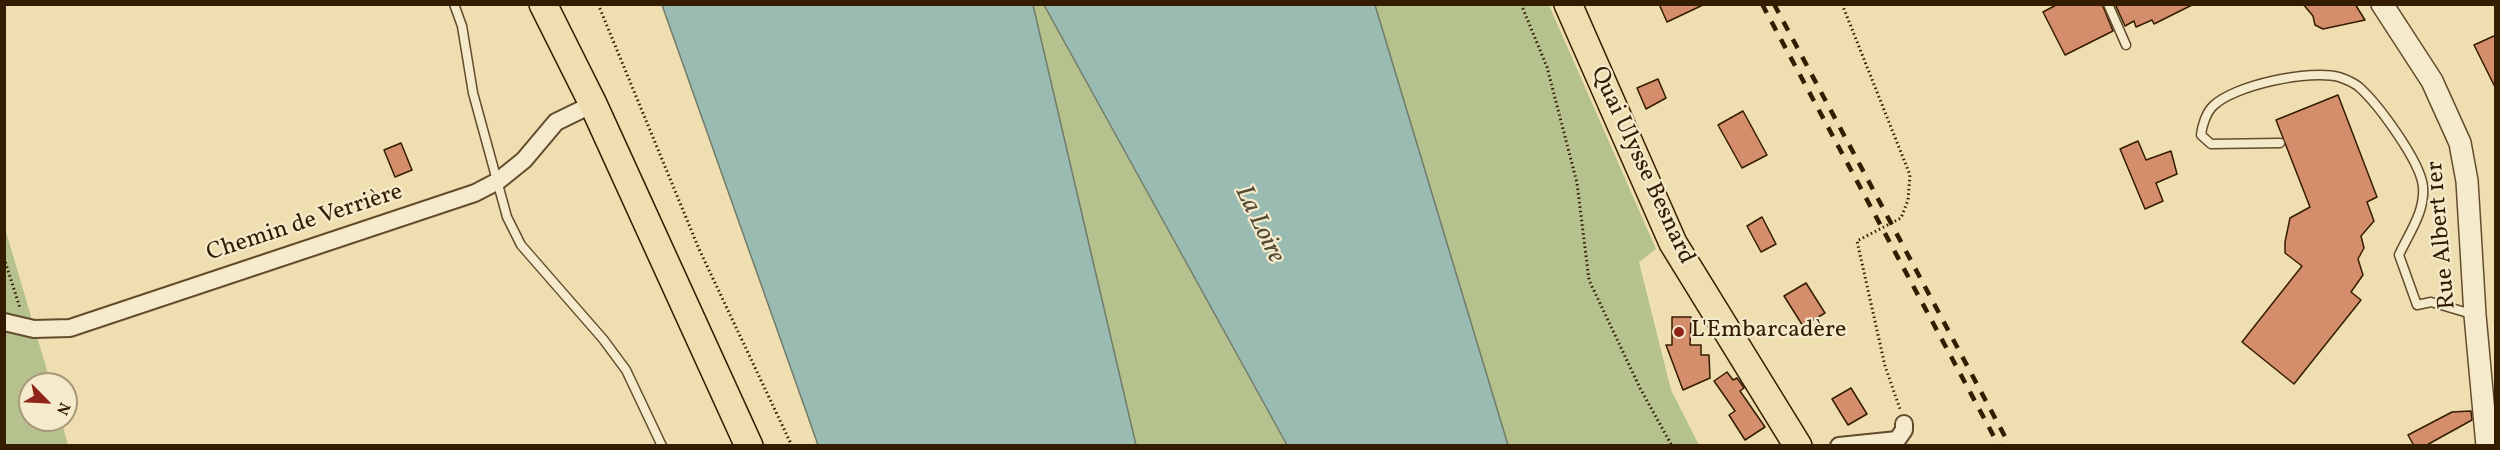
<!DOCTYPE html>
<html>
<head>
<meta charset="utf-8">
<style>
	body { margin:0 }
	#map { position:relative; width:2500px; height:450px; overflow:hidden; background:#efdeb0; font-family:Vollkorn,serif }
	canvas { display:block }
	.frame { position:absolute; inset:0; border:6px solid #341c00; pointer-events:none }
	.north { position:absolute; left:18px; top:372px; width:60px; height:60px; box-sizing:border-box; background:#f5eacc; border:2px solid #a8987a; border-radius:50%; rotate:114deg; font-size:16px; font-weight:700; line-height:24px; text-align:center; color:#341c00 }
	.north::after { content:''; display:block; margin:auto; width:21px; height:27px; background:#8f2418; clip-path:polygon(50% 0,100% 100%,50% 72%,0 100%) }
</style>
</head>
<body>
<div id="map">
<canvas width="2500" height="450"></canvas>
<div class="frame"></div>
<div class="north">N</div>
</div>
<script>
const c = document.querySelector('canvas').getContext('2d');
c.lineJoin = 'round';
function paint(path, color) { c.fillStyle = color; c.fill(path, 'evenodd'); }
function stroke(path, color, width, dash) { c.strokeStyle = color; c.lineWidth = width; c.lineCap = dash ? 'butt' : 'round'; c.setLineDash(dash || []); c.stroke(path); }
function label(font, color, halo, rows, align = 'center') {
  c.font = font + ' Vollkorn,serif'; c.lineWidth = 4.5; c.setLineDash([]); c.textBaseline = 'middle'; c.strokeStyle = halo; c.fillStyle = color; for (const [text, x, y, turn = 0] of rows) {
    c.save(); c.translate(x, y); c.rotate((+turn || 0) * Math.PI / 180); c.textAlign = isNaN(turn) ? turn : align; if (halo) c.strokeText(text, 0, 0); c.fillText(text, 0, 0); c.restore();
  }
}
const green = new Path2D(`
	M1033 5H1044L1287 445H1136Z
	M1375 5H1549L1656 249 1639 262 1671 390 1699 445H1508Z
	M4 225 51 384H30V420H61L68 445H5Z`);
const water = new Path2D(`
	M662 5H1033L1136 445H818Z
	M1044 5H1375L1508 445H1287Z`);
const building = new Path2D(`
	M1659 4H1705L1667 22Z
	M2058 4H2102L2113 31 2065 55 2043 12Z
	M2115 4H2194L2154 24 2152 20 2136 27 2134 21 2125 26Z
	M2303 4H2355L2365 20 2323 29 2315 25 2313 16Z
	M2496 35V89L2474 45Z
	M1658 79 1666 98 1646 109 1637 88Z
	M2338 95 2377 197 2367 202 2374 221 2361 236 2364 248 2358 259 2363 275 2351 292 2361 300 2294 384 2242 342 2302 266 2285 253V242L2290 218 2310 207 2276 120Z
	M1743 111 1767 155 1742 168 1718 125Z
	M2138 141 2146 160 2171 151 2177 174 2156 183 2163 201 2145 209 2120 149Z
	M401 143 412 170 395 177 384 150Z
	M1762 217 1776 244 1761 252 1747 226Z
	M1806 283 1825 313 1803 326 1784 296Z
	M1672 317H1691L1690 345H1701V355H1709L1710 378 1683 390 1666 345H1672Z
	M1727 372 1733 380 1737 378 1742 385 1744 388 1740 391 1765 427 1745 440 1729 415 1735 411 1714 381Z
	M1851 388 1867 414 1848 425 1832 399Z
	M2471 411 2472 420 2425 446H2414L2408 435 2452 412Z`);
const path = new Path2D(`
	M598 4 699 249 792 446
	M1521 4 1547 67 1577 183 1589 280 1640 388 1672 446
	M1842 4 1910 175 1908 200 1901 218 1857 241 1885 366 1900 409
	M4 258 20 308`);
const service = new Path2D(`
	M454 4 462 26 473 93 507 217 521 245 603 339 626 370 662 446
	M2108 4 2126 45
	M2280 143 2211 144 2201 135C2202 126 2206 113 2213 106 2234 85 2311 69 2339 77 2345 79 2354 83 2359 87 2378 104 2421 162 2423 187 2425 212 2409 233 2399 255L2417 305 2431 302 2475 315`);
const minor = new Path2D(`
	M4 322 34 329 70 328 475 193 498 181 524 160 556 122 593 104
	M1839 446 1897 440 1904 430V424`);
const tertiary = new Path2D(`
	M2382 4 2432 81 2460 143 2467 181 2475 315 2487 446`);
const primary = new Path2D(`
	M543 4 593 104 749 446
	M1568 4 1673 243 1798 446`);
const rail = new Path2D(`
	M1762 4 1999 446
	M1774 4 2010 446`);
const markers = [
	[1679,332,6,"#8f2418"]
];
const streetNames = [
	["Quai Ulysse Besnard",1641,166,65],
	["Chemin de Verrière",305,224,-18],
	["Rue Albert 1er",2443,235,-95]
];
const poiNames = [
	["L'Embarcadère",1691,332]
];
const waterNames = [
	["La Loire",1258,225,64]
];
paint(green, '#b5c28e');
paint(water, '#9abbb1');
stroke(water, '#717b6a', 1.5);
paint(building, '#d48e6b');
stroke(building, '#341c00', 1.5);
stroke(service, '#634c2c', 11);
stroke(minor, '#634c2c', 20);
stroke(tertiary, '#634c2c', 24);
stroke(primary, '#341c00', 30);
stroke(path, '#341c00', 3, [1.5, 3]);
stroke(service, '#f5eacc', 8);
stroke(minor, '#f5eacc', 16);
stroke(tertiary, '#f5eacc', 21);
stroke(primary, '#efdeb0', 27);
stroke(rail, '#341c00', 4.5, [10, 10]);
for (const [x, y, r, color] of markers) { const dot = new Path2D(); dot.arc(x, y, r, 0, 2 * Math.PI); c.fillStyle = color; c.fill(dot); stroke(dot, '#f5eacc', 2); }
label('24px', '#341c00', '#f5eacc', streetNames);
label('24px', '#341c00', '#f5eacc', poiNames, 'left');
label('italic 26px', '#534c35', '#f5eacc', waterNames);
</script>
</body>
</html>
